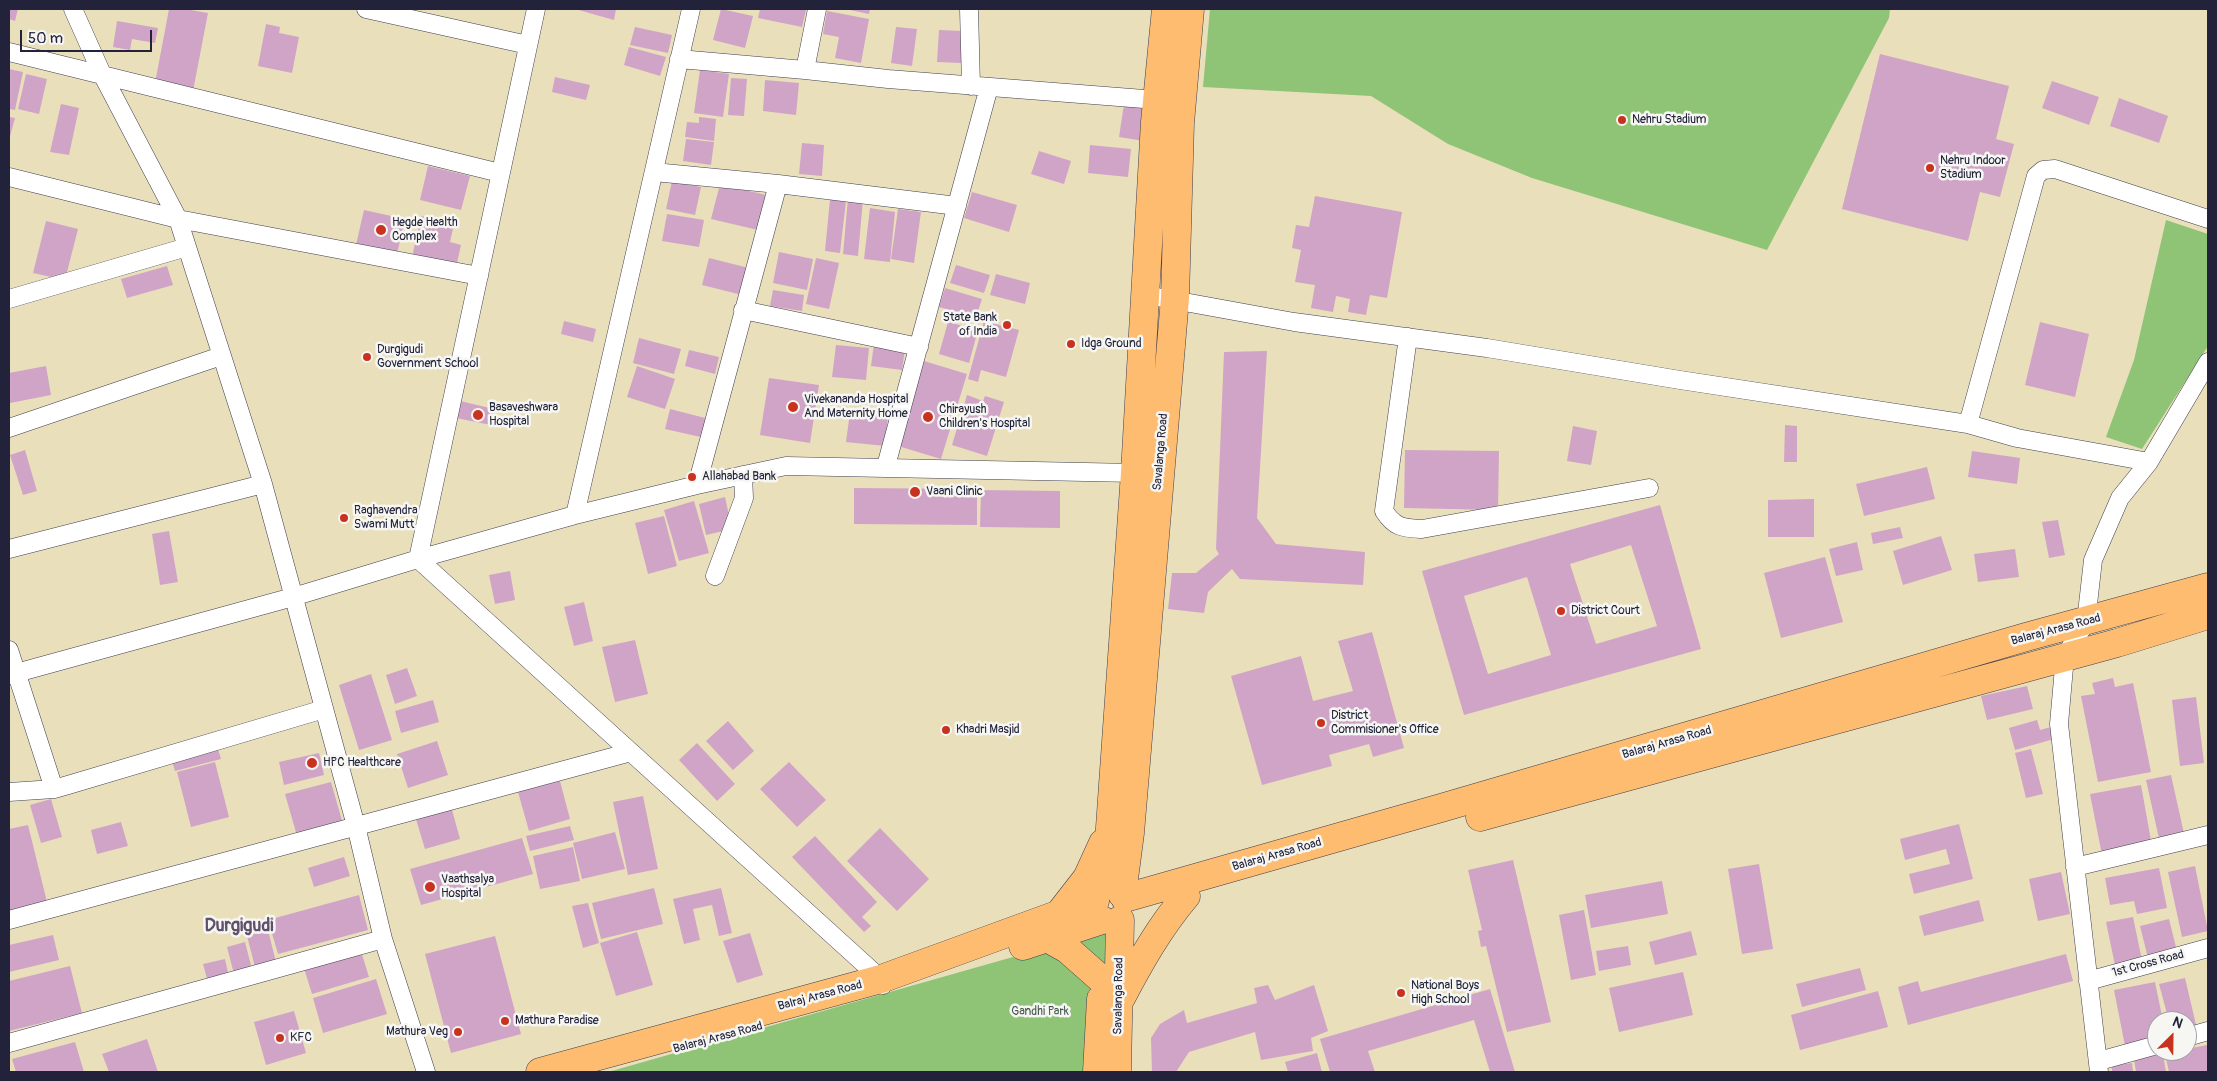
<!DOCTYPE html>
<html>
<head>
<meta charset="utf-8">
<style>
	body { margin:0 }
	#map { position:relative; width:2217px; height:1081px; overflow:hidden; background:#eadfbb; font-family:Pangolin,sans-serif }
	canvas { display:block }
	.frame { position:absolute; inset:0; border:10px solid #22223b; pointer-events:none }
	.north { position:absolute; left:2147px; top:1011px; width:50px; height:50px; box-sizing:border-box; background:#f6f6f2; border:1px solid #a1a1a9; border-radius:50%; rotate:23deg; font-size:14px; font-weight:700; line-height:20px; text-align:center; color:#22223b }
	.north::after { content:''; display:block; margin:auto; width:18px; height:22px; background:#c8321e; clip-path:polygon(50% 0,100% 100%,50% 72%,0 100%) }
	.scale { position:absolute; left:20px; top:30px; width:132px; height:22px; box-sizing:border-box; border:2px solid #22223b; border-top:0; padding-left:6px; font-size:15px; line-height:18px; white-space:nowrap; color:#22223b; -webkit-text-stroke:4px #f6f6f2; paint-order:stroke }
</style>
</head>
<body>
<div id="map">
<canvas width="2217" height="1081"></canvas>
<div class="frame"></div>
<div class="north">N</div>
<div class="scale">50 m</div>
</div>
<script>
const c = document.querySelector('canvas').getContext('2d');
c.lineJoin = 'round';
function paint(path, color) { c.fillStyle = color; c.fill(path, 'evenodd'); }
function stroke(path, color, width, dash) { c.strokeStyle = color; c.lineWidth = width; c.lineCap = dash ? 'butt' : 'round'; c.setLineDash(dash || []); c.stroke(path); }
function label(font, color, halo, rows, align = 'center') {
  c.font = font + ' Pangolin,sans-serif'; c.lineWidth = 5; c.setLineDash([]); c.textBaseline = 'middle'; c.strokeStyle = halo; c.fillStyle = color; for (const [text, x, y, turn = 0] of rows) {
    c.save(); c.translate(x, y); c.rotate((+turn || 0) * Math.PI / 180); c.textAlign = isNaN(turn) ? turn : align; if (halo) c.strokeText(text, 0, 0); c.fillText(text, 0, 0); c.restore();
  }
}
const green = new Path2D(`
	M1210 9H1890L1889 18 1767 250 1532 178 1448 144 1371 96 1203 87Z
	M2166 220 2208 234V346L2142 449 2106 437 2134 360Z
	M1108 930 1098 1072H608Z`);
const building = new Path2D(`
	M9 9H18L15 21 9 19Z
	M169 9H185L208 13 193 91 155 83Z
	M575 9H616L614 20Z
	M721 9 753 16 745 48 713 40Z
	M760 9 806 10 802 27 758 18Z
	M845 9H870L869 14Z
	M827 11 869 19 861 63 835 58 839 37 823 34Z
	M117 21 158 28 155 43 132 39 130 50 113 47Z
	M266 24 280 27 279 33 299 37 292 73 258 66Z
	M635 27 672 35 668 53 630 45Z
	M896 27 917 29 912 66 891 63Z
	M939 30 962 31 961 63 937 62Z
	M629 47 666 57 660 76 624 65Z
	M1880 54 2009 86 1996 139 2014 144 2000 197 1980 192 1968 241 1842 209Z
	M9 69 23 72 15 110 9 109Z
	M700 70 729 74 723 117 694 113Z
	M26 74 47 79 39 114 18 109Z
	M555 77 590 85 586 100 552 92Z
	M731 78 747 79 744 116 728 115Z
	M765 80 799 83 796 115 763 111Z
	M2052 81 2099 97 2089 125 2042 108Z
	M2119 98 2168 116 2159 143 2110 126Z
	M61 104 79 108 69 155 50 152Z
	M1124 104 1149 107 1144 141 1119 137Z
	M9 117 15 118 9 140Z
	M699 117 716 119 714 141 685 137 687 122 699 123Z
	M686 139 714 142 711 165 683 161Z
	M802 143 824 145 822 176 799 174Z
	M1090 145 1131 149 1128 177 1088 173Z
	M1039 151 1071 161 1064 184 1031 174Z
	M428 166 470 176 461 210 420 200Z
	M672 181 701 187 695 215 666 209Z
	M720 184 766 195 758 230 711 219Z
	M972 192 1017 205 1009 232 964 218Z
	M1315 196 1402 212 1387 298 1370 295 1366 315 1348 312 1350 299 1336 296 1333 312 1311 308 1315 285 1295 282 1301 250 1292 248 1296 225 1309 227Z
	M848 198 863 199 858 256 843 254Z
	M830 199 846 201 840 253 825 251Z
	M870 208 895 212 890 262 864 259Z
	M898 209 921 212 914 263 891 259Z
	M364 210 405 219 397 254 356 245Z
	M667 214 704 220 699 247 662 241Z
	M421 216 454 224 450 242 461 245 456 267 412 257Z
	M46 221 78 229 65 280 33 273Z
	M779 252 813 259 807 290 773 283Z
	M709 258 749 268 742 295 702 285Z
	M816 258 839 263 829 309 806 304Z
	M956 265 990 275 984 293 950 283Z
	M167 266 173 285 127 298 121 279Z
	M996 274 1030 283 1025 304 990 295Z
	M945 288 982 299 976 317 939 307Z
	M773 290 804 295 802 311 770 306Z
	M564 321 596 329 593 342 561 334Z
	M984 321 1019 330 1006 377 981 370 978 382 968 379Z
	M948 322 978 330 969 363 939 354Z
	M2040 322 2089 334 2075 397 2025 385Z
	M639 338 681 349 674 374 633 363Z
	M874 344 905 349 902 370 871 366Z
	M836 345 869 348 866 380 832 377Z
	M689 350 719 357 715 374 685 366Z
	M1267 351 1257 518 1276 544 1365 552 1363 585 1240 579 1232 569 1208 592 1204 613 1168 609 1172 573H1196L1219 554 1216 549 1224 352Z
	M924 361 967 374 941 459 898 446Z
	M46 366 51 395 10 403 9 373Z
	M637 366 675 379 665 409 627 397Z
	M769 378 819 385 810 443 760 435Z
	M967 395 983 401 985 396 1004 402 987 456 952 445Z
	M460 401 494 409 491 425 456 418Z
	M670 409 709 419 705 438 665 429Z
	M850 412 888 416 885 446 846 442Z
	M1785 425 1797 426V462H1784Z
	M1573 426 1597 431 1591 465 1567 461Z
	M25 450 37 491 23 495 10 455Z
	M1405 450 1499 451 1498 510 1404 508Z
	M1972 451 2020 458 2017 484 1968 477Z
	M1927 467 1935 499 1864 516 1856 484Z
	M854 488 977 489V525L854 524Z
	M981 490 1060 491V528L980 527Z
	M725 497 732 529 706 535 699 504Z
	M1814 499V537H1768V500Z
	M694 501 709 553 679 561 664 510Z
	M1660 505 1701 649 1464 715 1422 571ZM1631 545 1657 626 1596 644 1570 564ZM1527 577 1551 655 1488 674 1464 596Z
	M664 516 677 566 648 574 635 523Z
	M2058 520 2065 555 2049 558 2042 522Z
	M1900 527 1903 538 1873 544 1871 533Z
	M169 531 178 582 160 585 152 534Z
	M1941 536 1952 570 1903 585 1893 551Z
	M1857 542 1863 570 1836 576 1829 549Z
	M2015 549 2019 577 1978 582 1974 554Z
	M1825 557 1843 622 1781 638 1764 573Z
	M510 571 515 600 495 604 489 575Z
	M584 602 593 641 574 646 564 607Z
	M1372 632 1404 748 1373 757 1369 744 1329 755 1332 766 1262 785 1231 676 1301 656 1313 701 1353 691 1338 641Z
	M635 640 648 694 615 702 602 647Z
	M407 668 417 696 395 704 386 675Z
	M371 674 392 740 359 750 339 685Z
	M2113 678 2115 687 2133 683 2151 772 2098 782 2081 696 2095 694 2092 683Z
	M2027 686 2033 709 1987 720 1981 696Z
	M2196 697 2204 763 2180 766 2172 700Z
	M433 700 439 722 401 733 395 711Z
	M2037 720 2040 730 2051 727 2054 739 2015 750 2009 728Z
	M728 721 754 751 733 770 706 741Z
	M437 741 448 775 408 788 397 754Z
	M216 743 221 759 175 771 170 755Z
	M697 743 735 784 717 801 679 760Z
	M2031 749 2043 794 2026 798 2015 753Z
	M319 753 324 775 284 785 279 762Z
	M215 762 229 817 191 827 177 772Z
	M789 762 826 800 797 827 760 789Z
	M2171 775 2185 838 2160 843 2146 780Z
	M560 781 570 819 529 831 518 792Z
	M331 782 343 824 297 836 285 794Z
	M2141 785 2152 846 2102 855 2090 794Z
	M643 796 658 869 628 875 613 802Z
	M51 799 62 837 41 843 30 805Z
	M451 806 460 839 425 849 415 816Z
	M121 822 128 846 97 854 91 830Z
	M1959 824 1973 879 1914 894 1909 874 1950 864 1946 849 1905 860 1900 839Z
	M28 825 48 906 9 915V829Z
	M570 826 574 840 530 851 526 836Z
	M880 828 929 879 897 911 847 861Z
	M615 832 625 869 582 879 573 843Z
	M815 836 877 902 862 917 871 926 864 932 792 857Z
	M522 838 533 874 421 905 410 869Z
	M573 847 580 881 540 889 533 856Z
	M344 857 350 876 314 887 308 868Z
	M1513 860 1551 1022 1507 1032 1486 946 1481 947 1478 931 1482 930 1468 870Z
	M1759 864 1773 949 1742 954 1728 869Z
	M2195 866 2208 931 2182 937 2168 872Z
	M2159 868 2167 908 2137 914 2134 901 2110 905 2105 878Z
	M2061 872 2070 914 2038 921 2029 879Z
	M1662 881 1668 914 1591 928 1585 895Z
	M654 888 663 924 601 939 592 903Z
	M721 888 732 933 719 936 712 905 693 909 700 940 684 944 673 899Z
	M359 895 368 930 278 954 268 920Z
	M1979 900 1984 921 1924 936 1919 916Z
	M588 903 599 943 583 948 572 906Z
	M1584 910 1596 975 1571 980 1559 915Z
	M2133 917 2143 965 2116 970 2106 922Z
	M2169 919 2178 955 2149 962 2140 926Z
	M267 926 277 966 256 971 246 932Z
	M1691 931 1697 955 1655 965 1649 942Z
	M637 932 653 985 616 996 600 943Z
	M750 933 763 975 737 983 723 941Z
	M53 935 59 960 9 972V945Z
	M495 936 521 1034 451 1053 425 954Z
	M245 942 253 973 235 978 227 947Z
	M1628 946 1631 965 1599 971 1596 951Z
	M360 948 369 977 312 994 303 965Z
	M2066 954 2073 981 1908 1025 1898 987 1918 981 1921 992Z
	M225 959 229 977 208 982 203 964Z
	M70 966 82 1013 9 1031V981Z
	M1860 968 1866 990 1802 1007 1796 984Z
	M1683 972 1693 1015 1619 1032 1609 988Z
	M2185 978 2197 1029 2187 1032V1021H2169L2159 984Z
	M376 979 387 1014 323 1033 313 998Z
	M2155 982 2163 1021H2157V1040L2125 1046 2114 990Z
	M1268 985 1275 1000 1314 985 1328 1031 1311 1038 1313 1051 1261 1060 1255 1032 1189 1052 1176 1072H1152L1151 1038 1160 1024 1184 1010 1187 1023 1257 1003 1254 988Z
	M1490 989 1515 1072H1490L1474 1020 1368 1051 1375 1072H1330L1320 1039Z
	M1878 991 1888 1027 1800 1050 1791 1015Z
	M294 1011 306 1053 266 1065 254 1022Z
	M147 1039 158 1072H109L102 1054Z
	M75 1042 84 1072H16L12 1059Z
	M2207 1045 2208 1072H2169L2165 1054 2187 1051V1049Z
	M1317 1053 1322 1072H1288L1285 1062Z
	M2163 1054 2166 1072H2136L2134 1059Z
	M2132 1063 2133 1072H2112V1066Z`);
const street = new Path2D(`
	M73 9 102 74 178 219 263 484 356 826 383 939 426 1072
	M366 9 528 45
	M536 9 418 559 881 979 883 985
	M817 9 805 70 888 79 1157 100
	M969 9 971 86
	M9 52 500 173
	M679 59 805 70
	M654 172 778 184
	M9 177 178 219 479 276
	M1146 295 1294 322 1487 348 1680 380 1968 424 2017 438 2149 462 2120 498 2093 560 2086 622 2065 656 2059 724 2099 1072
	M9 299 187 247
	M743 310 919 347
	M1408 337 1384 511C1395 528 1403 528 1422 529L1649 488
	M1968 424 2036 176 2043 170 2055 169 2208 219
	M9 428 221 356
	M2149 462 2208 362
	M886 466 989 87
	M697 485 778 184 957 206
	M575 515 691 9
	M9 549 263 484
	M715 576 744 498 743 475
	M9 650 54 789
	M9 675 293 597 418 559 575 515 697 485 786 466 1135 473
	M9 792 54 789 68 785 324 709
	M2075 867 2208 835
	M9 920 631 752
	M2088 981 2208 948
	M2187 1037 2208 1031
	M9 1043 383 939
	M2099 1061 2157 1045`);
const primary = new Path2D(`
	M1480 817 2117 643 2208 615
	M1106 884 1135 473 1155 122 1166 9
	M1122 894 1130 833 1175 298 1180 123 1190 9
	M1125 898 1441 808 2026 637 2208 587
	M1059 914 1087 878 1103 843
	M1047 938 1067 949 1101 979
	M1023 946 1102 920
	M1121 998C1140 962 1159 928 1186 896
	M540 1072 881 979 1095 901
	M1097 1072 1101 999
	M1117 1072 1120 920`);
const markers = [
	[1622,120,5,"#c8321e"],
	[1930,168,5,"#c8321e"],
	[381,230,6,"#c8321e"],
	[1007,325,5,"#c8321e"],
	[1071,344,5,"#c8321e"],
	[367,357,5,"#c8321e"],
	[793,407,6,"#c8321e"],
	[478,415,6,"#c8321e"],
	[928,417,6,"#c8321e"],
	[692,477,5,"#c8321e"],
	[915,492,6,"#c8321e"],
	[344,518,5,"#c8321e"],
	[1561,611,5,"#c8321e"],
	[1321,723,5,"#c8321e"],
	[946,730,5,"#c8321e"],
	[312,763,6,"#c8321e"],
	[430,887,6,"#c8321e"],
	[1401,993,5,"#c8321e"],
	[505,1021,5,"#c8321e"],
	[458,1032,5,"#c8321e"],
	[280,1038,5,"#c8321e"]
];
const poiNames = [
	["Nehru Stadium",1632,120],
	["Nehru Indoor",1940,161],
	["Stadium",1940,175],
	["Hegde Health",392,223],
	["Complex",392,237],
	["State Bank",997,318,"right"],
	["of India",997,332,"right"],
	["Idga Ground",1081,344],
	["Durgigudi",377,350],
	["Government School",377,364],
	["Vivekananda Hospital",804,400],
	["And Maternity Home",804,414],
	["Basaveshwara",489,408],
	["Hospital",489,422],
	["Chirayush",939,410],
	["Children's Hospital",939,424],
	["Allahabad Bank",702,477],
	["Vaani Clinic",926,492],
	["Raghavendra",354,511],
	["Swami Mutt",354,525],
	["District Court",1571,611],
	["District",1331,716],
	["Commisioner's Office",1331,730],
	["Khadri Masjid",956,730],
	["HPC Healthcare",323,763],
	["Vaathsalya",441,880],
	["Hospital",441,894],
	["National Boys",1411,986],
	["High School",1411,1000],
	["Mathura Paradise",515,1021],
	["Mathura Veg",448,1032,"right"],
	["KFC",290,1038]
];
const streetNames = [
	["Savalanga Road",1161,452,-85],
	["Balaraj Arasa Road",2056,630,-15],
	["Balaraj Arasa Road",1667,743,-16],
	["Balaraj Arasa Road",1277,855,-16],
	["1st Cross Road",2148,964,-15],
	["Balraj Arasa Road",820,996,-15],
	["Savalanga Road",1119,996,-89],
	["Balaraj Arasa Road",718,1038,-15]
];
const parkNames = [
	["Gandhi Park",1040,1012]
];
const districtNames = [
	["Durgigudi",239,926]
];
paint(green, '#8fc476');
paint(building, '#d0a4c6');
stroke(street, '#403e4e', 19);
stroke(primary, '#403e4e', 29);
stroke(street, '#fff', 18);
stroke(primary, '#febc70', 28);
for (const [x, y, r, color] of markers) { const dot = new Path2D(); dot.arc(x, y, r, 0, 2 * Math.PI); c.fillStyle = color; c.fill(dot); stroke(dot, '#f6f6f2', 2); }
label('12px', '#22223b', '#f6f6f2', poiNames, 'left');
label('12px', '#22223b', '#f6f6f2', streetNames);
label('12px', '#485b50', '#f6f6f2', parkNames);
label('bold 18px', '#5f506c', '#f6f6f2', districtNames);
</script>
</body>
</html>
